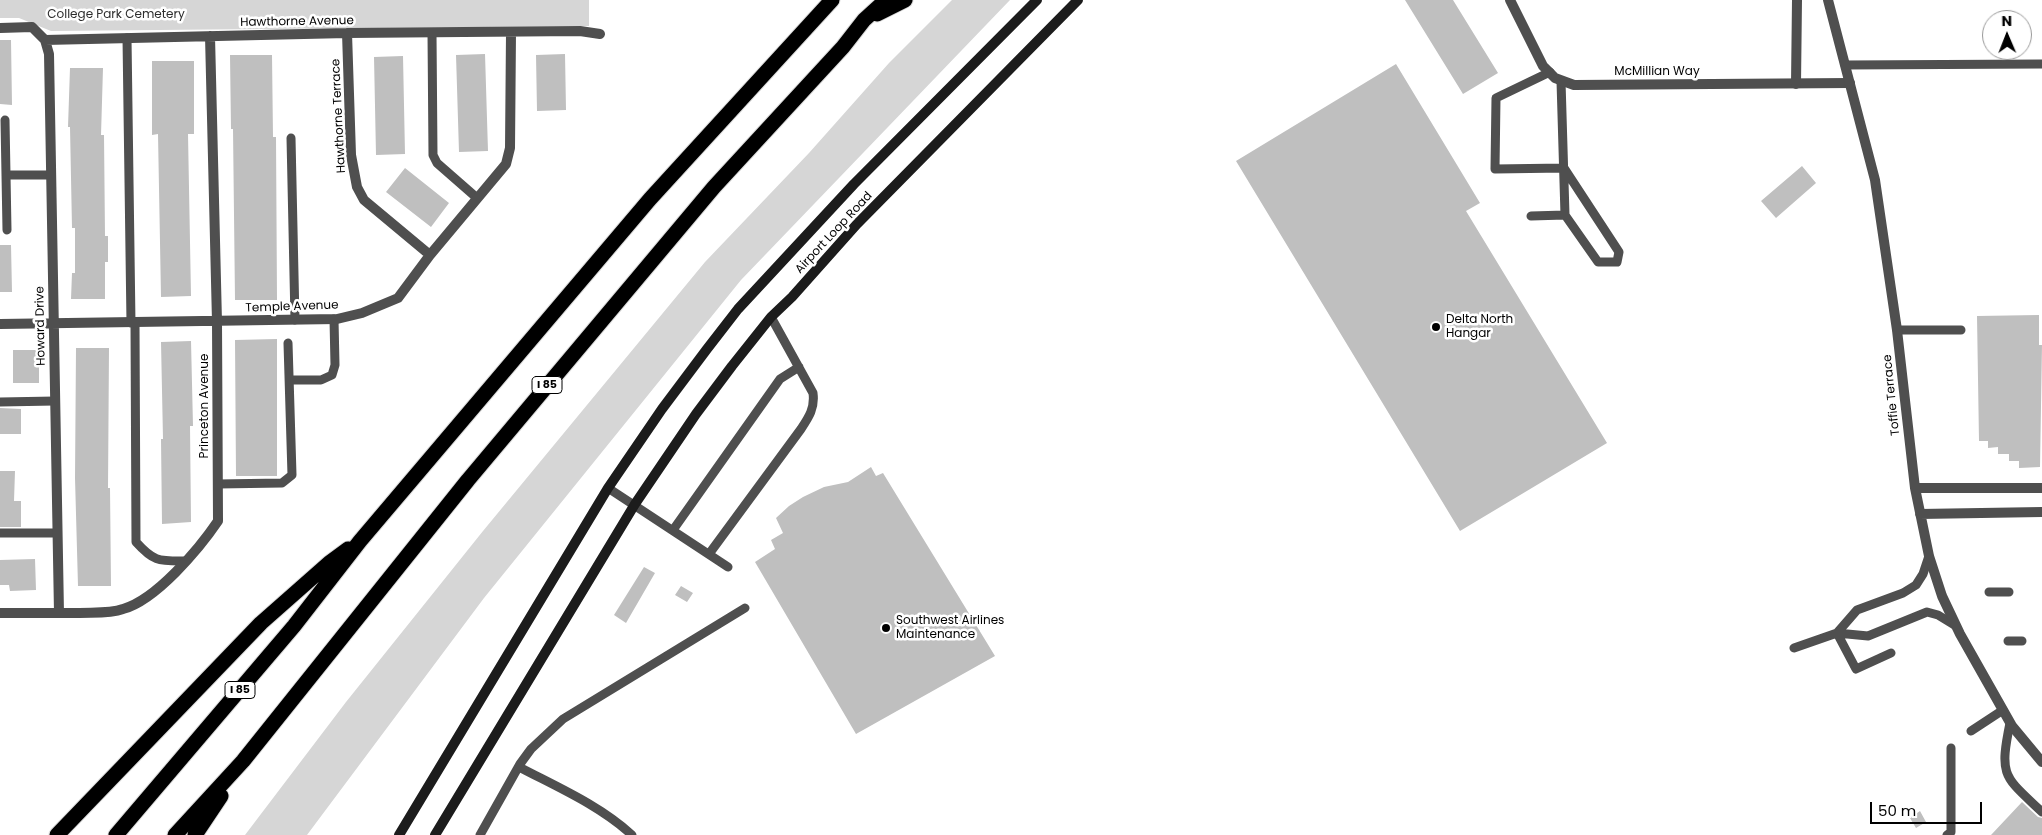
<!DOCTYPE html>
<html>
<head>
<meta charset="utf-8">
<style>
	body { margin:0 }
	#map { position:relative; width:2042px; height:835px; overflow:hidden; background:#fff; font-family:Poppins,sans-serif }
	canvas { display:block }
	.north { position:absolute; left:1982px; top:10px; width:50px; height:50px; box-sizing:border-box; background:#fff; border:1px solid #999; border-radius:50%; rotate:359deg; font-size:14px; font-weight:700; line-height:20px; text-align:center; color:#000 }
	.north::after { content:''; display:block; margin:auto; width:18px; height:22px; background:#000; clip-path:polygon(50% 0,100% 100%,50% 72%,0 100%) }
	.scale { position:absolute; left:1870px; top:802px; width:112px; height:22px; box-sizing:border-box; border:2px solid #000; border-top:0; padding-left:6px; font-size:15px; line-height:18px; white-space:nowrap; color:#000; -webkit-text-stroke:4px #fff; paint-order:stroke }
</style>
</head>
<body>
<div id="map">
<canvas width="2042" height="835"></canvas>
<div class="north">N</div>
<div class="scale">50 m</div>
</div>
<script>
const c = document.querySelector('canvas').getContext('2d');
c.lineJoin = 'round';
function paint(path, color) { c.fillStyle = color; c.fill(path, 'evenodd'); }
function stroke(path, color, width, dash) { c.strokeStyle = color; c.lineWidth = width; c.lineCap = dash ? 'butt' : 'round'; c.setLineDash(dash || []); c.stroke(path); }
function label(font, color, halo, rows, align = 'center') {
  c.font = font + ' Poppins,sans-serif'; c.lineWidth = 5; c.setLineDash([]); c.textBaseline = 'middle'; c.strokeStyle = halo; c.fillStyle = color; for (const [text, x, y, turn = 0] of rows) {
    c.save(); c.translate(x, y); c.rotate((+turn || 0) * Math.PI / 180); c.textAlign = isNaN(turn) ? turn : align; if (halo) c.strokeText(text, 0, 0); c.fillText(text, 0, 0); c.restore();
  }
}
const green = new Path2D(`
	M0 0H589V26L51 31 19 18H0Z
	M952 0H1010L741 280 484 598 307 835H245L346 702 483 531 705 262 809 153 889 63Z`);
const building = new Path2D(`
	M1405 0H1453L1498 73 1463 94Z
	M0 40H11L12 105 0 104Z
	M485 54 488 151 459 152 456 55Z
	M565 54 566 110 537 111 536 55Z
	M230 55H272L273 137H276L277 300H235L233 129H231Z
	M403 56 405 154 376 155 374 57Z
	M152 61H194V134H188L191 296 161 297 158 134 152 135Z
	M1396 64 1480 203 1466 211 1607 443 1460 531 1236 161Z
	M70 68H103L101 135H104L105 236H108V262H105V299H71L72 273H75V228H72L70 127H68Z
	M1802 166 1816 183 1776 218 1761 201Z
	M405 168 449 203 431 227 386 192Z
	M0 245H11L12 292H0Z
	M2039 315V345H2042L2040 467 2019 468V461H2009V454H1998V447L1988 448V441H1979L1977 316Z
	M277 339V476H236L235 340Z
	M191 341 193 426H190L191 522 162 524 161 439H163L161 342Z
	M76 348H109L108 488H110L111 586H78L75 478Z
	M13 350H39V383H13Z
	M0 408 21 409V434H0Z
	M871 467 876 476 883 473 995 656 856 734 755 562 775 549 771 540 783 533 776 518 789 506 803 497 824 487 848 482Z
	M0 471H15L14 501H21V527H0Z
	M35 559 36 590 10 591 9 585H0V560Z
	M644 567 655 573 626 623 614 615Z
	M681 586 693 593 687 602 675 595Z
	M2022 802 2038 817 2042 818V835H1991Z
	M1920 811 1926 822 1916 828 1910 818Z`);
const service = new Path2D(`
	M432 33 433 155 437 163 477 198
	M127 38 131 323
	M1845 65 2042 64
	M1550 72 1496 98 1495 169 1564 168
	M5 120 7 230
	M291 138 295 320
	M1564 168 1619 252 1617 262H1598L1565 215
	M6 175H51
	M1531 216 1565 215 1561 81
	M135 323 136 542C154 562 159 561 184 561
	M1897 330H1961
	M290 380H321L332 375 335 365 334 319
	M0 402 55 401
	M218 484 282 483 292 475 288 343
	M608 488 728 567
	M673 530 780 379 799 367
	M0 533H57
	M709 554 801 429C809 417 815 408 813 393L771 317
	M1989 592H2009
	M1837 633 1857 610 1903 593 1916 585 1923 574 1929 556
	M1837 633 1856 669 1891 653
	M2008 641H2022
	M1794 648 1837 633 1868 636 1927 612 1938 615 1956 626
	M2010 723C1999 777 2004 776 2042 812
	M1971 731 2003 710
	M519 767C557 787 599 805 632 835
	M480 835 520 764 531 749 563 719 745 608
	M1947 835 1951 832V748`);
const minor = new Path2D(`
	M1510 0 1543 66 1555 78 1574 85 1850 83
	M0 28 32 27 45 40 347 33 580 31 600 34
	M347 33 351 155 357 187 364 200 430 255
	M45 40 49 54 59 613
	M0 324 337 319 362 313 398 298 430 255 506 164 510 148 511 33
	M0 613C26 613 51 613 77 613 92 612 109 614 123 609 156 600 199 549 218 521L217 322 210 36`);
const tertiary = new Path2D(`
	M1828 0 1875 180 1897 330 1915 488 1929 556 1942 596 1960 634 2012 726 2042 762
	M1796 84 1797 0
	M1915 488H2042
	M1920 514 2042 512`);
const secondary = new Path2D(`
	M399 835 608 488 662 409 707 349 738 309 854 184 1037 0
	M435 835 635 504 696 414 732 366 771 317 792 297 857 224 1078 0`);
const motorway = new Path2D(`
	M877 14 905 0
	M57 835 261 623 329 563 348 549
	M116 835 294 626 360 541 650 199 832 0
	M175 835 243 761 468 480 714 187 843 47 864 20 886 0
	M195 835 221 796`);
const markers = [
	[1436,327,5,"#000"],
	[886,628,5,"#000"]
];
const shields = [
	[547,385,30],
	[240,690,30]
];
const shieldNames = [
	["I 85",547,385],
	["I 85",240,690]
];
const parkNames = [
	["College Park Cemetery",116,15]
];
const streetNames = [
	["Hawthorne Avenue",297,22,-1],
	["McMillian Way",1657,72],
	["Hawthorne Terrace",339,116,-93],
	["Airport Loop Road",834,233,-47],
	["Temple Avenue",292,307,-2],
	["Howard Drive",41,326,-91],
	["Toffie Terrace",1892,395,-96],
	["Princeton Avenue",205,406,-90]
];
const poiNames = [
	["Delta North",1446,320],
	["Hangar",1446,334],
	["Southwest Airlines",896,621],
	["Maintenance",896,635]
];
paint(green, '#d6d6d6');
paint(building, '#bfbfbf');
stroke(motorway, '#dbdbdb', 17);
stroke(service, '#4f4f4f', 9);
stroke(minor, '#4f4f4f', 10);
stroke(tertiary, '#4f4f4f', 10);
stroke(secondary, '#1c1c1c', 10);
stroke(motorway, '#000', 15);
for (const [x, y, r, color] of markers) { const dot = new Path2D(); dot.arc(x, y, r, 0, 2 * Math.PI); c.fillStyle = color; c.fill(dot); stroke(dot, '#fff', 2); }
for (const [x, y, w] of shields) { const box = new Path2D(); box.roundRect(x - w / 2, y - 8.5, w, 17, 4); c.fillStyle = '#fff'; c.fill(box); stroke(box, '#000', 1); }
label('bold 11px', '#000', null, shieldNames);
label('12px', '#2d2d2d', '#fff', parkNames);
label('12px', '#000', '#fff', streetNames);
label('12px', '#000', '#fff', poiNames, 'left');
</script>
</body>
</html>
